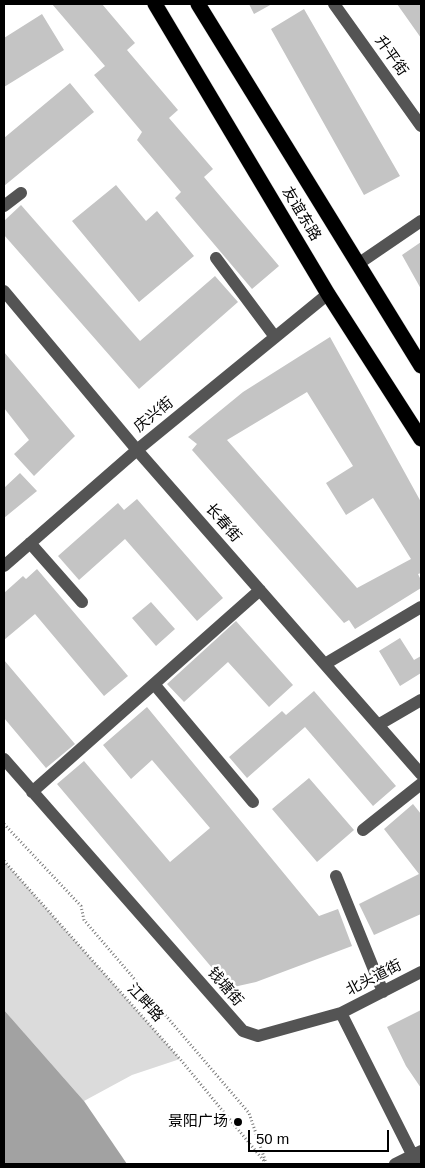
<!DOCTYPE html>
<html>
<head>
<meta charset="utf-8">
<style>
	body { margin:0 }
	#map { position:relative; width:425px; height:1168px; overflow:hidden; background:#fff; font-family:Arial,sans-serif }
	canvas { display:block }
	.frame { position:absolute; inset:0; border:5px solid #000; pointer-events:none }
	.scale { position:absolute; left:248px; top:1130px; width:141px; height:22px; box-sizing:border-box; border:2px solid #000; border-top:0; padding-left:6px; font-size:15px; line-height:18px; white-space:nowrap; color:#000; -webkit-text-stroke:4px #fff; paint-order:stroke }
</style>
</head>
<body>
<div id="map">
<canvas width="425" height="1168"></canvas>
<div class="frame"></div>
<div class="scale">50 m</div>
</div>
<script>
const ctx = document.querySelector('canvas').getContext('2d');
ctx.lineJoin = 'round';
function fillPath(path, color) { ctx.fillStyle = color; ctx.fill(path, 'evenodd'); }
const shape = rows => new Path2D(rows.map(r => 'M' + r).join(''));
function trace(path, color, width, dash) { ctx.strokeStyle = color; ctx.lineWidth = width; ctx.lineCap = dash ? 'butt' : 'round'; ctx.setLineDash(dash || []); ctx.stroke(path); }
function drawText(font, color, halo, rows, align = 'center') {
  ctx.font = font + ' Arial,"Noto Sans SC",sans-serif'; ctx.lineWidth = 5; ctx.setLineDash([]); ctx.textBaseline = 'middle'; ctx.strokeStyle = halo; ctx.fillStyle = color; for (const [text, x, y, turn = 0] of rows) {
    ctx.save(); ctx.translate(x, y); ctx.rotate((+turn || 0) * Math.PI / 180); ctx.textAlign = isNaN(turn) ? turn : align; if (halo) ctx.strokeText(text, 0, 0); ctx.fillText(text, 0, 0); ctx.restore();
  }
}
const green = shape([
	[4,861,180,1059,132,1075,84,1101,4,1010]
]);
const water = shape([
	[4,1010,84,1101,127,1164,4,1164]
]);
const building = shape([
	[52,4,102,4,135,43,127,50,178,110,169,118,213,169,204,177,279,266,252,289,175,198,181,192,137,140,142,132,94,75,105,66],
	[249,4,272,4,254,14],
	[397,4,421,4,421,38],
	[304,9,400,176,364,195,271,29],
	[42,14,64,50,4,87,4,38],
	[70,83,94,112,4,186,4,138],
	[116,185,146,221,157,211,194,256,139,302,72,221],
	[21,205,140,341,215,276,238,302,139,389,4,235,4,221],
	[421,242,421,289,402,255],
	[330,337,421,502,421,573,418,574,421,580,421,588,355,629,349,620,344,623,192,450,197,444,188,437,243,392],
	[307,392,353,466,326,483,346,515,373,498,411,559,357,588,227,440],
	[4,352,75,436,34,476,14,454,29,440,4,408],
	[20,473,37,491,4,518,4,488],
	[137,499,223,598,197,621,125,539,79,580,58,556,118,503,124,510],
	[37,569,128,676,104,696,35,614,4,640,4,593,23,576,26,579],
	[151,602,175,629,156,646,132,618],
	[236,621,293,685,269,707,228,662,184,702,167,684],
	[400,638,414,660,421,656,421,673,400,686,379,651],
	[4,660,75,744,46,768,4,718],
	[314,691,396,786,373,806,305,727,247,778,229,757,282,711,286,715],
	[147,707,319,916,338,909,352,946,256,982,229,988,57,784,84,761,170,862,210,828,152,760,131,779,103,745],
	[309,778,354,830,317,862,272,809],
	[413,804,421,814,421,914,374,935,359,904,419,874,384,829],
	[421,1010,421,1088,406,1066,387,1027]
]);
const path = shape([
	[4,824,81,906,84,920,249,1113,266,1163],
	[4,861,180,1059,264,1161]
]);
const minor = shape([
	[334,4,421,126],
	[4,206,21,193],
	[216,258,275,337],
	[358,264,421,221],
	[4,291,137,450,421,774],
	[30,543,82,602],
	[4,566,137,450,328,294],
	[325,664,421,607],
	[154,684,253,802],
	[378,725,421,700],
	[4,759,243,1031,258,1036,341,1013,417,1164],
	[32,792,260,590],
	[363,830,421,784],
	[336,876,383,992],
	[341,1013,421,972],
	[395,1164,421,1151]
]);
const highway = shape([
	[155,4,328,294,421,439],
	[198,4,421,366]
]);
const markers = [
	[238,1122,5,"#000"]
];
const streetNames = [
	["升平街",391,56,55],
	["友谊东路",301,214,59],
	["庆兴街",154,415,-39],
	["长春街",223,523,49],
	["北头道街",374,978,-27],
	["钱塘街",225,987,49],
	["江畔路",145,1003,48]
];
const poiNames = [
	["景阳广场",228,1122]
];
fillPath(green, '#dbdbdb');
fillPath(water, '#a2a2a2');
fillPath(building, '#c4c4c4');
trace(highway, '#dbdbdb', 16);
trace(path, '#767676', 3, [1, 2.5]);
trace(minor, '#545454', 12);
trace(highway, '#000', 15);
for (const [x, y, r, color] of markers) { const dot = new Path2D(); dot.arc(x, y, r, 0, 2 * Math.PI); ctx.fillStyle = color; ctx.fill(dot); trace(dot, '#fff', 2); }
drawText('15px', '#000', '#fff', streetNames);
drawText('15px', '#000', '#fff', poiNames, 'right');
</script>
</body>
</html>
